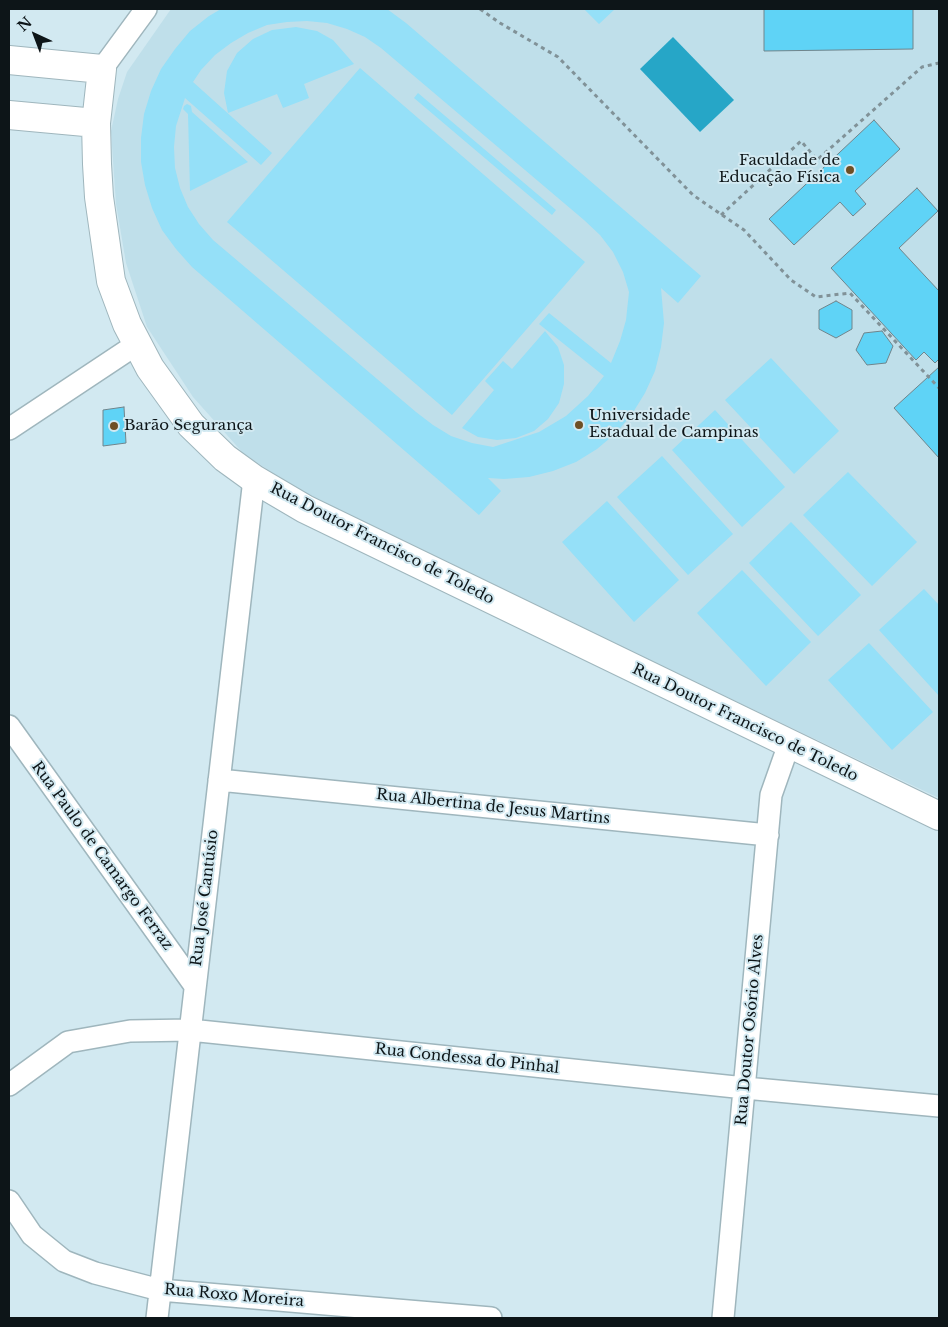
<!DOCTYPE html>
<html>
<head>
<meta charset="utf-8">
<style>
	body { margin:0 }
	#map { position:relative; width:948px; height:1327px; overflow:hidden; background:#d2e9f1; font-family:"Libre Baskerville",serif }
	canvas { display:block }
	.frame { position:absolute; inset:0; border:10px solid #0d1518; pointer-events:none }
	.north { position:absolute; left:10px; top:10px; width:50px; height:50px; -webkit-text-stroke:4px #d2e9f1; paint-order:stroke; rotate:317deg; font-size:14px; font-weight:700; line-height:20px; text-align:center; color:#0d1518 }
	.north::after { content:''; display:block; margin:auto; width:18px; height:22px; background:#0d1518; clip-path:polygon(50% 0,100% 100%,50% 72%,0 100%) }
</style>
</head>
<body>
<div id="map">
<canvas width="948" height="1327"></canvas>
<div class="frame"></div>
<div class="north">N</div>
</div>
<script>
const ctx = document.querySelector('canvas').getContext('2d');
ctx.lineJoin = 'round';
function fillPath(path, color) { ctx.fillStyle = color; ctx.fill(path, 'evenodd'); }
const shape = rows => new Path2D(rows.map(r => 'M' + r).join(''));
function trace(path, color, width, dash) { ctx.strokeStyle = color; ctx.lineWidth = width; ctx.lineCap = dash ? 'butt' : 'round'; ctx.setLineDash(dash || []); ctx.stroke(path); }
function drawText(font, color, halo, rows, align = 'center') {
  ctx.font = font + ' "Libre Baskerville",serif'; ctx.lineWidth = 4; ctx.setLineDash([]); ctx.textBaseline = 'middle'; ctx.strokeStyle = halo; ctx.fillStyle = color; for (const [text, x, y, turn = 0] of rows) {
    ctx.save(); ctx.translate(x, y); ctx.rotate((+turn || 0) * Math.PI / 180); ctx.textAlign = isNaN(turn) ? turn : align; if (halo) ctx.strokeText(text, 0, 0); ctx.fillText(text, 0, 0); ctx.restore();
  }
}
const built = shape([
	[171,9,939,9,939,798,309,498,243,453,193,397,147,327,126,263,116,204,111,131,118,99,127,72]
]);
const green = shape([
	[221,9,387,9,406,23,701,276,678,303,661,288,664,323,661,347,655,371,645,393,632,414,616,433,597,449,576,462,553,471,529,477,504,479,488,478,501,491,479,515,192,267,176,249,162,230,152,208,145,185,141,162,141,138,144,114,151,91,161,69,175,49,190,31,209,16],
	[307,21,327,23,347,29,365,37,381,48,584,220,600,235,613,252,623,272,629,292,626,320,620,341,611,363,549,313,539,324,604,376,588,396,566,416,539,432,493,447,472,443,451,436,433,425,416,412,213,240,199,224,188,207,180,188,175,168,174,147,176,126,185,98,261,165,272,153,193,82,201,70,215,55,231,43,248,33,267,25,287,22],
	[584,9,615,9,599,24],
	[296,27,317,31,333,40,354,64,304,84,309,98,283,108,277,94,228,113,224,93,227,71,237,53,253,39,272,30],
	[360,68,585,262,452,415,227,222],
	[418,93,556,210,552,215,414,98],
	[187,104,191,106,192,112,248,162,190,191,188,114,183,109,184,106],
	[545,331,558,347,564,365,564,384,559,403,548,419,534,431,516,438,497,440,478,437,462,428,494,390,485,381,503,361,512,369],
	[771,358,839,431,794,474,725,400],
	[715,410,785,487,742,527,672,450],
	[662,456,733,534,688,575,617,497],
	[848,472,917,542,872,586,803,515],
	[607,501,679,580,634,622,562,542],
	[791,522,861,595,818,636,749,563],
	[742,570,811,642,766,686,697,613],
	[924,589,939,605,939,696,879,630],
	[869,643,933,712,892,750,828,680]
]);
const water = shape([
	[673,37,734,100,700,132,640,69]
]);
const building = shape([
	[764,9,913,9,913,49,764,51,764,9],
	[874,120,900,149,855,191,866,204,853,216,840,202,794,245,769,219,874,120],
	[917,188,938,211,899,248,939,291,939,359,935,363,924,352,916,360,831,268,917,188],
	[836,301,852,310,852,329,836,338,819,329,819,310,836,301],
	[882,331,893,346,886,363,867,365,856,350,864,333,882,331],
	[939,367,939,458,894,408,939,367],
	[124,407,126,443,103,446,103,410,124,407]
]);
const path = shape([
	[480,9,500,23,558,57,693,195,744,230,791,280,816,297,850,293,939,388],
	[721,215,801,141,817,160,922,67,939,63]
]);
const street = shape([
	[102,69,146,9],
	[9,429,137,344],
	[9,726,195,986],
	[219,780,768,835],
	[9,1085,68,1042,130,1031,190,1030,745,1088,939,1106],
	[9,1201,32,1235,64,1261,95,1273,160,1290,491,1318],
	[157,1318,254,479],
	[723,1318,771,795,789,744]
]);
const secondary = shape([
	[9,60,102,69,96,123,97,164,99,197,111,281,127,324,150,368,191,425,225,458,254,479,305,509,939,816],
	[9,115,96,123]
]);
const markers = [
	[850,170,5,"#6e4f24"],
	[579,425,5,"#6e4f24"],
	[114,426,5,"#6e4f24"]
];
const poiNames = [
	["Faculdade de",840,161,"right"],
	["Educação Física",840,178,"right"],
	["Universidade",589,416],
	["Estadual de Campinas",589,433],
	["Barão Segurança",124,426]
];
const streetNames = [
	["Rua Doutor Francisco de Toledo",382,544,27],
	["Rua Doutor Francisco de Toledo",745,723,26],
	["Rua Albertina de Jesus Martins",493,807,6],
	["Rua Paulo de Camargo Ferraz",102,856,54],
	["Rua José Cantúsio",205,898,-83],
	["Rua Doutor Osório Alves",750,1030,-85],
	["Rua Condessa do Pinhal",467,1059,6],
	["Rua Roxo Moreira",234,1296,5]
];
fillPath(built, '#bfdfea');
fillPath(green, '#95e0f8');
fillPath(water, '#26a6c7');
fillPath(building, '#5fd3f6');
trace(building, '#70858c', 1);
trace(street, '#9fb6bd', 24);
trace(secondary, '#9fb6bd', 30);
trace(path, '#819298', 3, [4, 4]);
trace(street, '#fff', 21);
trace(secondary, '#fff', 28);
for (const [x, y, r, color] of markers) { const dot = new Path2D(); dot.arc(x, y, r, 0, 2 * Math.PI); ctx.fillStyle = color; ctx.fill(dot); trace(dot, '#d2e9f1', 2); }
drawText('15px', '#0d1518', '#d2e9f1', poiNames, 'left');
drawText('15px', '#0d1518', '#d2e9f1', streetNames);
</script>
</body>
</html>
